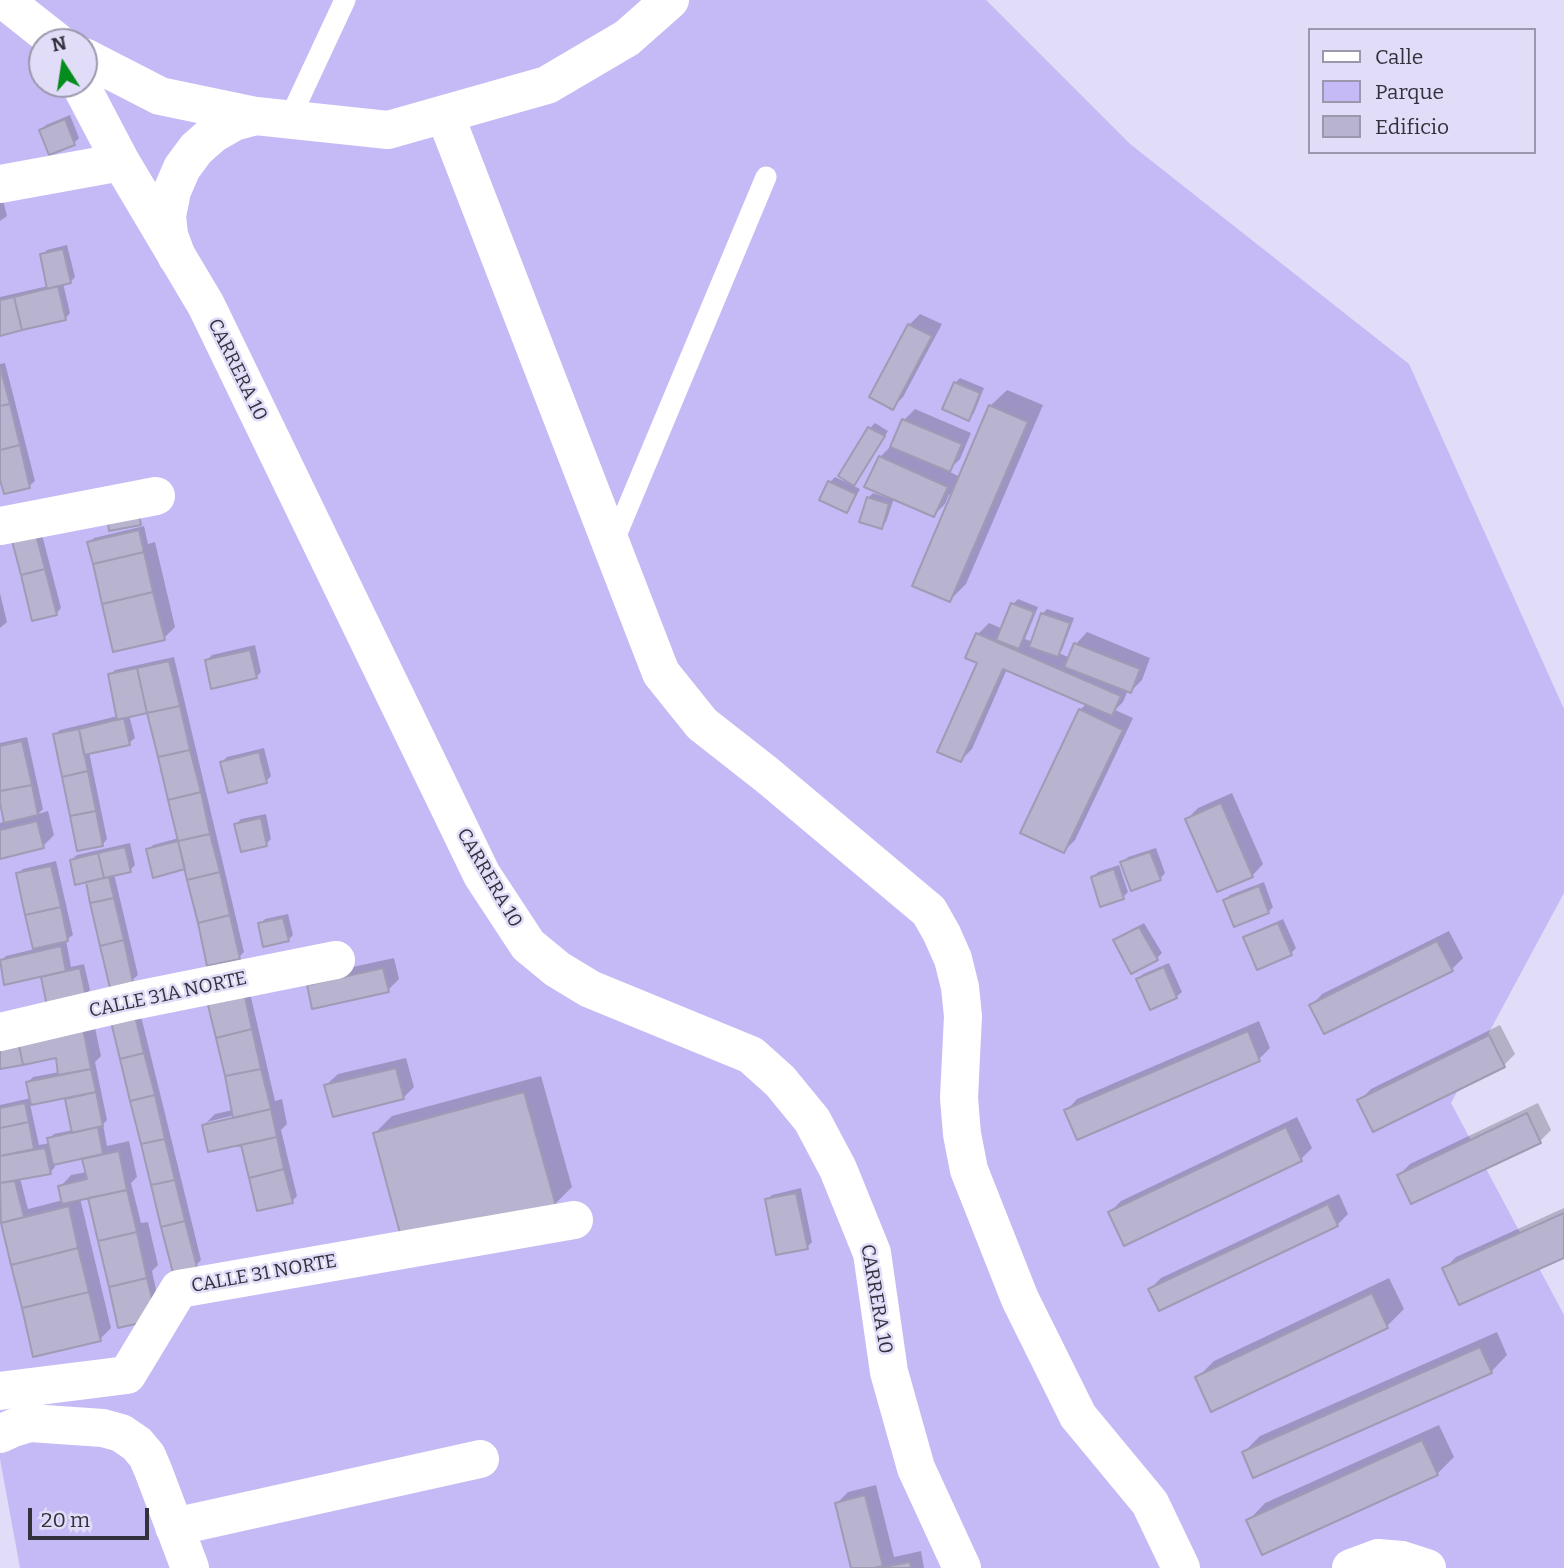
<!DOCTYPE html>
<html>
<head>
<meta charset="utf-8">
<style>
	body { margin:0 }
	#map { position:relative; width:1564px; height:1568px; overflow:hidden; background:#e1dcf8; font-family:Bitter,serif }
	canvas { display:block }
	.legend { position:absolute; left:1308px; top:28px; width:228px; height:126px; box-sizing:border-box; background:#e1dcf8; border:2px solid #9b98ad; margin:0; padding:9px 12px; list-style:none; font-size:21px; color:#33313c }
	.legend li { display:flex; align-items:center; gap:14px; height:35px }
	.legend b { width:35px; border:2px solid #9b98ad }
	.north { position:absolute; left:28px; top:28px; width:70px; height:70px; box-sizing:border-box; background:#e1dcf8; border:2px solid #9b98ad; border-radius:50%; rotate:348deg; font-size:19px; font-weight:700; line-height:28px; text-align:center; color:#33313c }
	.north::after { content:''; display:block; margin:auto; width:24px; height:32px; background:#048d1d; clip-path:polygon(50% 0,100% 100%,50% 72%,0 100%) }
	.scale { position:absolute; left:28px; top:1508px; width:121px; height:32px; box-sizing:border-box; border:4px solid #33313c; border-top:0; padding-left:9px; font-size:21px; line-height:24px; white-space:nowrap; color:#33313c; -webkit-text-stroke:5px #e1dcf8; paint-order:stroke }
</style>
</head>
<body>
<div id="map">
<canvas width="1564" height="1568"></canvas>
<ul class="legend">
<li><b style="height:9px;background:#fff"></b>Calle</li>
<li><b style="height:19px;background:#c6baf6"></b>Parque</li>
<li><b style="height:19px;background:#b8b3ce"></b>Edificio</li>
</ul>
<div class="north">N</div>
<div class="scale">20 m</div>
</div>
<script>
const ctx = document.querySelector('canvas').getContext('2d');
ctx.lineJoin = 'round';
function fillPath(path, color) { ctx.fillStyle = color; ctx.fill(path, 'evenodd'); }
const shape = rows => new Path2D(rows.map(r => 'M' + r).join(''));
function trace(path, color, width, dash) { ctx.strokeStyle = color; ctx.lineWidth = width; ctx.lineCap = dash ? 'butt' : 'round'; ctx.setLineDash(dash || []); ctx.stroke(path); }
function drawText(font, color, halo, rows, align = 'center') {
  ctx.font = font + ' Bitter,serif'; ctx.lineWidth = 5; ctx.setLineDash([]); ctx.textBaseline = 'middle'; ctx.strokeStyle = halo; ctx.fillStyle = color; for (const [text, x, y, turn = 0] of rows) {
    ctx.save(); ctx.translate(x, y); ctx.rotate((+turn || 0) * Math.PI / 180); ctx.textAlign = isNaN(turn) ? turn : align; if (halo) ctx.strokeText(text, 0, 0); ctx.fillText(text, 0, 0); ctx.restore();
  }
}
const green = shape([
	[0,0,986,0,1130,144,1409,364,1564,709,1564,893,1451,1103,1564,1315,1564,1568,20,1568,0,1459],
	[42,42,84,42,84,84,42,84]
]);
const shadow = shape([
	[70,115,79,138,74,143,41,130,46,125],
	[1,192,7,216,0,221,0,193],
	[67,245,75,277,70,282,63,283,70,313,65,319,0,334,0,297,48,286,42,255,47,250],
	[920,314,942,324,903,397,892,408,909,325],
	[5,363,35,481,29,486,0,472,0,364],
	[960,378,984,388,974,413,969,419,955,383],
	[1007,390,1043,405,966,584,950,600,952,496,949,494,945,504,934,515,894,498,886,522,881,527,868,498,873,493,885,497,880,457,891,446,904,420,915,409,971,433,960,459,948,471,960,477,990,406],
	[875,423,888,431,859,478,852,485,860,489,851,506,846,511,830,482,835,477,848,483,870,428],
	[144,526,148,544,155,542,175,627,164,638,89,543,94,538],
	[40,527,61,608,56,614,13,538],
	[0,593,7,622,0,628],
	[1018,599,1038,607,1025,639,1033,642,1042,614,1047,609,1074,618,1062,650,1059,653,1070,658,1076,644,1087,632,1150,658,1142,680,1131,691,1128,690,1123,702,1115,710,1133,718,1075,840,1064,851,1080,710,1087,703,1007,669,972,749,961,760,979,662,978,634,989,623,1003,629,1013,604],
	[255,645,261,672,256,677,207,660,212,655],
	[174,657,244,952,239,957,186,867,148,850,153,845,179,838,149,711,129,715,135,738,129,743,89,752,107,839,102,845,54,735,60,730,118,716,110,675,115,670],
	[27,737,43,809,38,814,48,811,54,835,43,846,0,857,0,823,6,821,0,795,0,743],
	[264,748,271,776,266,781,222,762,227,757],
	[1232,793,1263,864,1252,876,1187,819,1198,808],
	[266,814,271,839,266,844,236,824,241,819],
	[130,843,135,865,130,870,114,874,138,975,132,980,87,880,71,860,77,855],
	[1156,848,1165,873,1160,879,1122,863,1128,857],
	[56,861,73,935,66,940,71,967,84,964,90,990,85,995,49,1004,42,975,1,962,0,963,0,958,1,961,6,956,35,949,17,874,23,869],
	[1119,865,1128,892,1123,897,1093,877,1098,872],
	[1264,882,1273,907,1268,912,1225,900,1230,895],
	[288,914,293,935,288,940,260,924,265,919],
	[1283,919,1296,948,1291,953,1245,938,1251,933],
	[1144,923,1162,953,1157,958,1115,941,1120,936],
	[1449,931,1463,958,1452,969,1311,1006,1322,994],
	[394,958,399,979,388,990,320,974],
	[1169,963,1182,992,1176,997,1138,979,1143,974],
	[248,984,275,1101,282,1099,287,1124,281,1130,297,1196,292,1201,243,1146,247,1142,204,1125,207,1122,208,1125,235,1119,235,1115,207,1122,215,1114,233,1110,208,997],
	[139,1008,201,1260,196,1265,117,1013],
	[93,1018,101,1056,95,1062,107,1120,103,1124,107,1146,129,1141,137,1177,131,1183,141,1223,148,1222,158,1265,152,1271,161,1313,156,1318,89,1196,80,1198,111,1328,100,1339,35,1355,0,1213,0,1105,31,1098,28,1082,33,1077,60,1072,57,1056,0,1067],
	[66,1097,73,1130,54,1134,49,1139,50,1143,39,1145,30,1104],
	[84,1157,87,1172,71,1175,60,1187,63,1200,28,1209,20,1178,50,1172,55,1167,54,1163],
	[1259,1021,1270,1048,1259,1059,1066,1111,1077,1099],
	[1500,1025,1515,1054,1504,1065,1360,1100,1371,1089],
	[406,1058,414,1087,403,1098,326,1085,338,1074],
	[541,1076,572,1187,555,1204,375,1133,392,1116],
	[1538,1103,1551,1130,1540,1141,1399,1175,1410,1164],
	[1297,1117,1312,1148,1301,1159,1110,1212,1121,1201],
	[801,1188,812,1242,807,1247,767,1200,772,1195],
	[1339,1194,1348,1214,1337,1225,1150,1289,1161,1278],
	[1564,1208,1564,1256,1445,1268,1456,1257],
	[1389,1278,1404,1309,1387,1326,1197,1378,1214,1361],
	[1497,1332,1507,1355,1491,1372,1244,1452,1260,1436],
	[1439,1425,1454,1457,1437,1474,1249,1520,1265,1503],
	[876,1485,894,1557,921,1551,924,1568,881,1568,880,1565,867,1568,853,1568,837,1503,848,1492]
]);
const building = shape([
	[65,119,75,145,49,155,39,130,65,119],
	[63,249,71,283,47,289,40,254,63,249],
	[58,286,66,320,22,330,14,297,58,286],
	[14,297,22,330,0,336,0,300,14,297],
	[908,324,932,336,893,410,869,397,908,324],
	[0,367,10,404,0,406,0,367],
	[954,382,980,393,969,421,942,409,954,382],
	[10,404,20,445,0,450,0,406,10,404],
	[989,405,1028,422,950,602,912,586,989,405],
	[902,419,962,444,950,472,890,447,902,419],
	[868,427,885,436,854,486,838,476,868,427],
	[20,445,30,488,4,494,0,480,0,450,20,445],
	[879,456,948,487,934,517,864,487,879,456],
	[828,481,856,494,847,513,819,500,828,481],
	[867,497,889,504,882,529,859,522,867,497],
	[138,509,141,525,109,531,107,515,138,509],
	[139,530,144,552,93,564,87,542,139,530],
	[35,531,45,569,21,575,11,537,35,531],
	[144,552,153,592,102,604,93,564,144,552],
	[45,569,57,615,32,621,21,575,45,569],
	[153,592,165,640,113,652,102,604,153,592],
	[1011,603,1034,612,1019,649,996,640,1011,603],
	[1041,613,1070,623,1058,657,1029,647,1041,613],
	[976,633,1121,696,1112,716,1003,669,961,762,937,752,977,663,965,658,976,633],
	[1074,643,1140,669,1131,693,1064,667,1074,643],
	[250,650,257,678,211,689,205,660,250,650],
	[169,661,180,706,147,713,137,668,169,661],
	[137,668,147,713,117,720,108,674,137,668],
	[180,706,190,750,158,757,147,713,180,706],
	[1079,709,1123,730,1064,853,1020,833,1079,709],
	[124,718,130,745,84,755,79,729,124,718],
	[79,729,88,771,62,777,53,734,79,729],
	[22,741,32,785,0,791,0,746,22,741],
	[190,750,201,792,168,800,158,757,190,750],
	[259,752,267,783,228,793,220,762,259,752],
	[88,771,96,811,70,816,62,777,88,771],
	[32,785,38,815,4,823,0,803,0,791,32,785],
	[201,792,210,834,178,841,168,800,201,792],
	[1221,803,1253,877,1217,892,1185,819,1221,803],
	[96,811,103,846,77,851,70,816,96,811],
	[261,818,267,846,241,852,234,824,261,818],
	[37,821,44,848,0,859,0,830,37,821],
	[210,834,220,872,187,880,178,841,210,834],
	[178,841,185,869,153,878,146,849,178,841],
	[125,847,131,872,104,878,98,853,125,847],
	[1150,852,1161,880,1131,891,1120,862,1150,852],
	[98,853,104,878,75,885,70,860,98,853],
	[51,866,61,907,25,915,16,873,51,866],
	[1114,869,1124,899,1100,907,1091,877,1114,869],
	[220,872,230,915,198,923,187,880,220,872],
	[109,877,114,898,90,903,86,882,109,877],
	[1259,886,1269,913,1234,927,1223,900,1259,886],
	[114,898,124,940,100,946,90,903,114,898],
	[61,907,68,941,33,949,25,915,61,907],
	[230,915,240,959,207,966,198,923,230,915],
	[283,918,289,941,263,947,258,923,283,918],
	[1278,923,1292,955,1257,970,1243,937,1278,923],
	[1139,927,1158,960,1131,974,1113,940,1139,927],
	[124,940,133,982,110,988,100,946,124,940],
	[1437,941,1453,971,1324,1034,1309,1005,1437,941],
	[61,946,66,971,4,985,0,960,61,946],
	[1164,967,1177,998,1150,1010,1136,979,1164,967],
	[80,968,86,997,47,1006,41,977,80,968],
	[383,968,389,992,312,1009,307,985,383,968],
	[243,988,252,1029,216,1038,206,997,243,988],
	[134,1012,144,1053,120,1059,110,1018,134,1012],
	[83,1028,91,1069,58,1075,56,1058,23,1065,18,1041,83,1028],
	[252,1029,261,1069,225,1076,216,1038,252,1029],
	[1248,1031,1260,1061,1077,1140,1064,1110,1248,1031],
	[1489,1035,1505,1067,1373,1132,1357,1100,1489,1035],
	[18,1041,23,1065,0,1069,0,1045,18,1041],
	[144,1053,155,1095,130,1101,120,1059,144,1053],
	[396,1068,404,1099,333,1117,324,1085,396,1068],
	[91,1069,96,1092,31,1105,26,1082,91,1069],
	[261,1069,271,1109,233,1118,225,1076,261,1069],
	[96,1092,103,1126,72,1133,65,1099,96,1092],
	[524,1092,556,1206,404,1248,373,1133,524,1092],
	[155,1095,165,1139,141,1144,130,1101,155,1095],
	[25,1103,29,1122,0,1128,0,1108,25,1103],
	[271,1109,277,1137,208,1152,202,1125,271,1109],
	[1527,1113,1541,1143,1411,1204,1397,1175,1527,1113],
	[29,1122,34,1149,0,1156,0,1128,29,1122],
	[98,1127,103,1154,53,1165,47,1138,98,1127],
	[1286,1127,1302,1161,1124,1246,1108,1212,1286,1127],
	[277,1137,284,1169,249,1178,241,1145,277,1137],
	[165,1139,175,1180,151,1185,141,1144,165,1139],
	[45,1148,51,1174,0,1183,0,1156,45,1148],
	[119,1151,127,1190,62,1204,58,1186,87,1179,82,1159,119,1151],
	[284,1169,293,1203,257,1211,249,1178,284,1169],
	[175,1180,185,1221,161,1227,151,1185,175,1180],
	[15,1181,24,1217,1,1223,0,1183,15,1181],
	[127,1190,137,1232,98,1241,88,1198,127,1190],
	[796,1193,808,1249,776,1255,765,1199,796,1193],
	[1328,1204,1338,1226,1159,1311,1148,1289,1328,1204],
	[69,1206,78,1248,11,1265,1,1223,69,1206],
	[1564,1213,1564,1258,1459,1305,1442,1268,1564,1213],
	[185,1221,197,1267,173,1273,161,1227,185,1221],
	[137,1232,147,1278,109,1287,98,1241,137,1232],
	[78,1248,89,1292,22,1308,11,1265,78,1248],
	[147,1278,157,1319,118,1328,109,1287,147,1278],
	[89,1292,101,1341,33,1357,22,1308,89,1292],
	[1372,1293,1388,1328,1211,1412,1195,1377,1372,1293],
	[1480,1347,1492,1373,1253,1478,1242,1452,1480,1347],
	[1422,1440,1438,1475,1262,1555,1246,1520,1422,1440],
	[865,1495,883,1566,874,1568,851,1568,835,1503,865,1495],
	[910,1562,911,1568,880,1568,910,1562]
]);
const service = shape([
	[289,120,345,0],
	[612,545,766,177]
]);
const minor = shape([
	[80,84,121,162,206,305,482,875,528,945,557,969,590,989,751,1055,780,1081,812,1120,838,1169,872,1253,889,1372,916,1468,962,1568],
	[445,115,661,673,702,724,767,775,929,911,942,934,953,959,960,987,963,1016,959,1098,962,1134,969,1170,1020,1299,1078,1416,1150,1503,1181,1568],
	[0,184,121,162],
	[0,526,156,496],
	[0,1032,132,1001,336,960],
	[0,1391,127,1375,179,1289,574,1220],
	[0,1434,13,1428,30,1423,103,1428,121,1433,137,1444,147,1456,153,1470,190,1568],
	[174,1527,480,1459],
	[1351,1568,1378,1558,1402,1560,1427,1568]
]);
const tertiary = shape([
	[4,0,57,42],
	[84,57,160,96,256,116,388,130,547,85,627,38,670,0],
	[177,257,169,235,167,216,172,191,182,168,196,149,213,134,234,122,256,116]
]);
const streetNames = [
	["CARRERA 10",237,370,64],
	["CARRERA 10",489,878,60],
	["CALLE 31A NORTE",168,995,-12],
	["CALLE 31 NORTE",264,1274,-10],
	["CARRERA 10",876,1299,80]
];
fillPath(green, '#c6baf6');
fillPath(shadow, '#0003');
fillPath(building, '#b8b3ce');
trace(building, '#a09bb5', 2);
trace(service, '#fff', 21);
trace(minor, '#fff', 38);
trace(tertiary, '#fff', 38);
drawText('19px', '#33313c', '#e1dcf8', streetNames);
</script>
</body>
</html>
